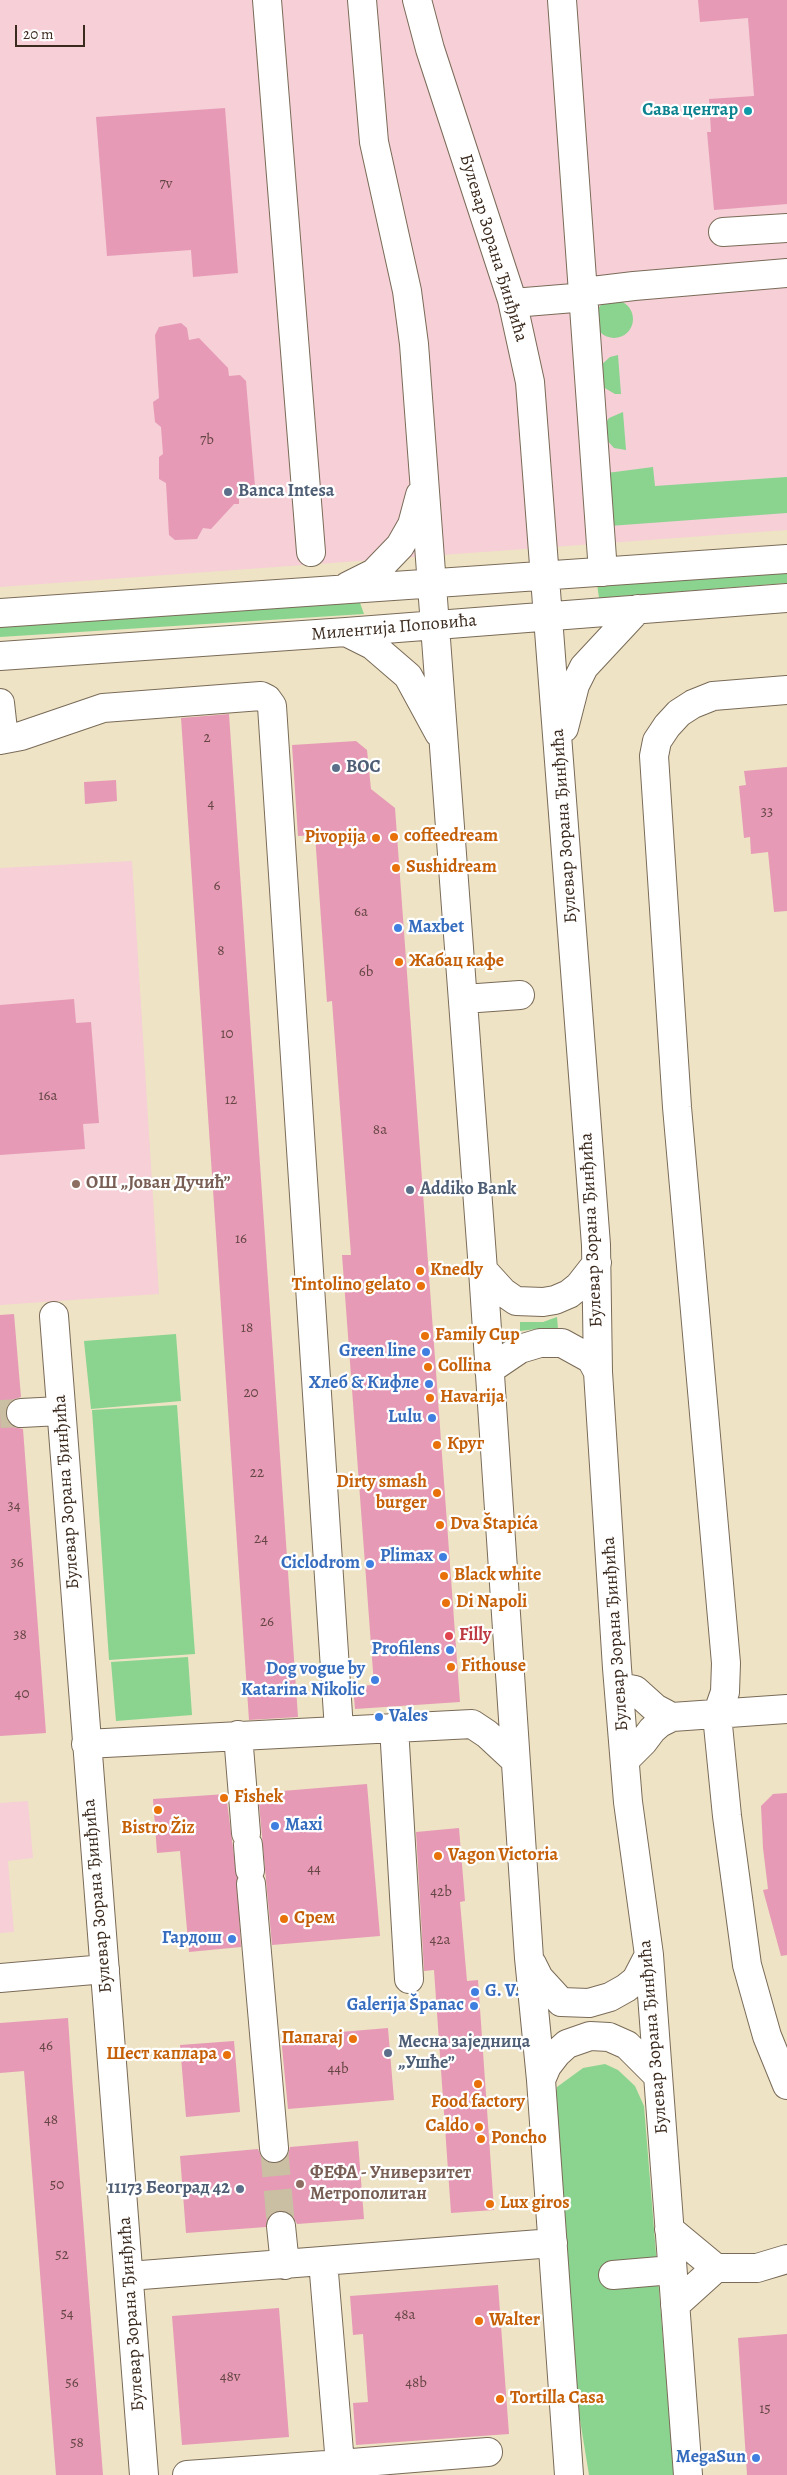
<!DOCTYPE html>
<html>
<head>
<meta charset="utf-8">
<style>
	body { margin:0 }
	#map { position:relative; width:787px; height:2475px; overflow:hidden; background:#eee3c4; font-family:Alegreya,serif }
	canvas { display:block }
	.scale { position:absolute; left:15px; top:25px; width:70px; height:22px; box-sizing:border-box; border:2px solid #3b2a1e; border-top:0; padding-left:6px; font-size:15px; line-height:18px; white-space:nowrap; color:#3b2a1e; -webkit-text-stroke:4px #fff; paint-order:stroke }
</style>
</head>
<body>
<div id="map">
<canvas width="787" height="2475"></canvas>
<div class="scale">20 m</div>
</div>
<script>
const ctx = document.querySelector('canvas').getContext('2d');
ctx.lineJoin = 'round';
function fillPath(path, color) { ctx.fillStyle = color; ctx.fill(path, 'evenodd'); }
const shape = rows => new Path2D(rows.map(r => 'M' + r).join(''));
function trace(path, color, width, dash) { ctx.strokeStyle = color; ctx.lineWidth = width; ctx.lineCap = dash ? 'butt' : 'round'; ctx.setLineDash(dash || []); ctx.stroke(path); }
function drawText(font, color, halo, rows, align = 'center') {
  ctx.font = font + ' Alegreya,serif'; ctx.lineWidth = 4.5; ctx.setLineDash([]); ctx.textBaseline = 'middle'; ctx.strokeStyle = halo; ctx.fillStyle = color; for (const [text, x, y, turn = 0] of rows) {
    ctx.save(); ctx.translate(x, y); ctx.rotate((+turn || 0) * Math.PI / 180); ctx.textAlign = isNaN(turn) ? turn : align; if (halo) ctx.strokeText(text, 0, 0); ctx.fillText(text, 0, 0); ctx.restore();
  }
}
const built = shape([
	[0,0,787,0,787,530,0,587],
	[132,861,159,1294,0,1305,0,868],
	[28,1801,33,1858,8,1861,14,1932,0,1933,0,1803]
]);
const green = shape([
	'595 319a19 19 0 1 1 38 0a19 19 0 1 1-38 0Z',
	[618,355,621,394,615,394,603,387,599,367,610,357],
	[623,412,626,450,614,448,605,438,605,424,609,418],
	[653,467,655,486,787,477,787,513,609,526,607,473],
	[787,569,787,583,599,598,597,584],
	[359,600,364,614,0,637,0,621],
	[557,1317,558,1329,544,1328,520,1331,520,1322,543,1322],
	[176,1334,181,1401,91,1409,84,1341],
	[177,1405,195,1654,109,1660,92,1410],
	[188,1657,192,1715,116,1721,111,1662],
	[605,2064,618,2070,635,2086,644,2106,674,2475,589,2475,574,2383,551,2126,557,2087,583,2068]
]);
const building = shape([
	[698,0,787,0,787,204,714,210,707,132,711,132,709,99,754,96,748,18,700,22],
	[225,108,238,273,193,277,191,250,107,256,96,117],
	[181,323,187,328,189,340,199,338,228,368,229,376,240,375,246,381,255,486,250,492,239,492,239,504,234,504,211,529,203,528,197,539,175,540,169,535,166,483,159,479,159,457,163,454,161,427,155,422,153,402,159,398,155,335,159,327],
	[229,714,298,1717,249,1720,181,718],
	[356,741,367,750,371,789,395,808,460,1702,355,1709,353,1686,374,1685,342,1255,351,1255,332,1001,327,1002,315,835,298,836,292,745],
	[787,767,787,911,774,912,768,852,751,854,750,837,744,838,739,786,746,785,744,771],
	[116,780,117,801,85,804,84,782],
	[74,999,76,1023,91,1022,99,1123,83,1124,85,1149,0,1155,0,1005],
	[14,1314,21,1397,12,1400,7,1406,5,1414,8,1422,13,1427,23,1429,46,1733,0,1736,0,1315],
	[367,1784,380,1936,272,1945,258,1793],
	[787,1793,787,1955,781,1956,763,1890,768,1889,763,1848,761,1806,773,1794],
	[226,1794,237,1878,241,1947,189,1952,180,1851,157,1853,153,1799],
	[459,1828,465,1901,460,1902,467,1981,478,1980,494,2210,451,2213,434,1970,424,1971,416,1832],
	[68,2018,73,2091,103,2475,56,2475,24,2071,0,2073,0,2023],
	[388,2028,394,2100,288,2109,281,2037],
	[234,2041,240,2112,186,2117,180,2045],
	[358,2141,364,2219,297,2224,293,2216,287,2212,280,2210,271,2214,267,2219,266,2227,186,2233,180,2156,258,2149,262,2157,267,2162,275,2164,283,2160,288,2155,290,2147],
	[498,2285,509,2434,356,2445,353,2403,368,2402,363,2334,353,2335,350,2296],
	[279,2308,289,2437,182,2445,172,2316],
	[787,2334,787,2475,747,2475,738,2338]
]);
const minorTunnel = shape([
	[0,1414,21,1413],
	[274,2148,281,2226]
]);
const minor = shape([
	[267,0,311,552],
	[362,0,374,142,407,291,414,344,483,1270,529,1958,541,2080,569,2475],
	[417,0,430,49,512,300,530,382,596,1245,598,1372,617,1668,628,1802,649,1955,688,2475],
	[562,0,603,572],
	[723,232,787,228],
	[513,303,574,298,584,292,634,286,787,273],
	[348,586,374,573,400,546,412,525,420,495],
	[0,613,787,559],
	[346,632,372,645,408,676,439,733],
	[0,656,346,632,787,598],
	[787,690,713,696,693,704,679,713,667,726,657,741,654,756,677,1107,726,1663,725,1692,717,1715,727,1816,747,1965,767,2036,787,2085],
	[0,703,4,739],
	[564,728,575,685,584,667,638,609],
	[0,740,21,736,103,708,261,696,267,699,272,706,339,1730],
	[464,999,520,995],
	[483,1270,503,1292,516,1301,543,1302,555,1300,569,1294,579,1286,597,1263],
	[54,1316,144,2475],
	[489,1370,520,1349,540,1343,562,1343,591,1359,598,1372],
	[21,1413,60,1411],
	[619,1687,635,1690,655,1708,672,1717],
	[394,1727,409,1979],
	[238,1735,246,1833],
	[86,1744,472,1724,487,1734,515,1760],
	[626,1759,643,1742,652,1730,660,1723,672,1717,787,1709],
	[248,1845,250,1870],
	[251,1884,274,2148],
	[532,1964,539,1978,561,2002,589,2003,610,1997,626,1988,636,1980,649,1955],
	[0,1978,105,1969],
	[541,2080,547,2066,557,2053,567,2044,590,2036,609,2037,627,2045,658,2076],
	[281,2226,285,2265],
	[669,2229,716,2268,757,2268,787,2259],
	[323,2261,340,2464,488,2452],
	[613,2275,672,2270],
	[129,2276,553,2243],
	[675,2305,716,2268],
	[187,2475,340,2464,341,2475]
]);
const markers = [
	[748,111,5,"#0f9aa8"],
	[228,492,5,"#5c6f8a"],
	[336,768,5,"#5c6f8a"],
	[394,837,5,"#e8710a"],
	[376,838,5,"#e8710a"],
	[396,868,5,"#e8710a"],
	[398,928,5,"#3f7fe0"],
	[399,962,5,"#e8710a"],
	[76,1184,5,"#8d6e63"],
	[410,1190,5,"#5c6f8a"],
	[420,1271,5,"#e8710a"],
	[421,1286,5,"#e8710a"],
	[425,1336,5,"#e8710a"],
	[426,1352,5,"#3f7fe0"],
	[428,1367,5,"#e8710a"],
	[429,1384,5,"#3f7fe0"],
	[430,1398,5,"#e8710a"],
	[432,1418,5,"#3f7fe0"],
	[437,1445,5,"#e8710a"],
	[437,1493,5,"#e8710a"],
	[440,1525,5,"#e8710a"],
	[443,1557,5,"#3f7fe0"],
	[370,1564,5,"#3f7fe0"],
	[444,1576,5,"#e8710a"],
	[446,1603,5,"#e8710a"],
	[449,1636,5,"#e0444e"],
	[450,1650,5,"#3f7fe0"],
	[451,1667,5,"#e8710a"],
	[375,1680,5,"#3f7fe0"],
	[379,1717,5,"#3f7fe0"],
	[224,1798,5,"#e8710a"],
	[158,1810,5,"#e8710a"],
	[275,1826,5,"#3f7fe0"],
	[438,1856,5,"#e8710a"],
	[284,1919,5,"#e8710a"],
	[232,1939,5,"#3f7fe0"],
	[475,1992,5,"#3f7fe0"],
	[474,2006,5,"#3f7fe0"],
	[353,2039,5,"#e8710a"],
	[388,2053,5,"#5c6f8a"],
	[227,2055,5,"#e8710a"],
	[478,2084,5,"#e8710a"],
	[479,2127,5,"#e8710a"],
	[481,2139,5,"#e8710a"],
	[300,2184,5,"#8d6e63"],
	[240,2189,5,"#5c6f8a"],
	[490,2204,5,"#e8710a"],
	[479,2321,5,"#e8710a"],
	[500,2399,5,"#e8710a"],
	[756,2458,5,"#3f7fe0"]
];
const numberNames = [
	["7v",166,184],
	["7b",207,440],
	["2",207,738],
	["4",211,804],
	["33",767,812],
	["6",217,886],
	["6a",361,912],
	["8",221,951],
	["6b",366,972],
	["10",227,1034],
	["16a",48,1096],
	["12",231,1100],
	["8a",380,1130],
	["16",241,1239],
	["18",247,1328],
	["20",251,1393],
	["22",257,1473],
	["34",14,1506],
	["24",261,1539],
	["36",17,1563],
	["26",267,1622],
	["38",20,1635],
	["40",22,1694],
	["44",314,1869],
	["42b",441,1892],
	["42a",440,1940],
	["46",46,2046],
	["44b",338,2069],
	["48",51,2120],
	["50",57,2185],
	["52",62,2255],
	["54",67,2314],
	["48a",405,2315],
	["48v",230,2377],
	["56",72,2383],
	["48b",416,2383],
	["15",765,2409],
	["58",77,2443]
];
const cultureNames = [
	["Сава центар",738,111]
];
const streetNames = [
	["Булевар Зорана Ђинђића",493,248,73],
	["Милентија Поповића",394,628,-5],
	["Булевар Зорана Ђинђића",565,826,-94],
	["Булевар Зорана Ђинђића",592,1230,-93],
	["Булевар Зорана Ђинђића",67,1492,-94],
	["Булевар Зорана Ђинђића",616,1634,-94],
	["Булевар Зорана Ђинђића",98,1896,-95],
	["Булевар Зорана Ђинђића",654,2037,-95],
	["Булевар Зорана Ђинђића",132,2314,-94]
];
const serviceNames = [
	["Banca Intesa",238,492],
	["BOC",346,768],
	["Addiko Bank",420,1190],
	["Месна заједница",398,2043],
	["„Ушће”",398,2064],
	["11173 Београд 42",230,2189,"right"]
];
const foodNames = [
	["coffeedream",404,837],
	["Pivopija",366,838,"right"],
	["Sushidream",406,868],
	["Жабац кафе",409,962],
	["Knedly",430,1271],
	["Tintolino gelato",411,1286,"right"],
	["Family Cup",435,1336],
	["Collina",438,1367],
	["Havarija",440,1398],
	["Круг",447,1445],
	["Dirty smash",427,1483,"right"],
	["burger",427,1504,"right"],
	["Dva Štapića",450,1525],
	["Black white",454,1576],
	["Di Napoli",456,1603],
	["Fithouse",461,1667],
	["Fishek",234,1798],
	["Bistro Žiz",158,1829,"center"],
	["Vagon Victoria",448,1856],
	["Срем",294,1919],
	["Папагај",343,2039,"right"],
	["Шест каплара",217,2055,"right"],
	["Food factory",478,2103,"center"],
	["Caldo",469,2127,"right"],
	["Poncho",491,2139],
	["Lux giros",500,2204],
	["Walter",489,2321],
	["Tortilla Casa",510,2399]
];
const shopNames = [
	["Maxbet",408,928,"left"],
	["Green line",416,1352],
	["Хлеб & Кифле",419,1384],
	["Lulu",422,1418],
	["Plimax",433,1557],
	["Ciclodrom",360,1564],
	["Profilens",440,1650],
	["Dog vogue by",365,1670],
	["Katarina Nikolic",365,1691],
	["Vales",389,1717,"left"],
	["Maxi",285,1826,"left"],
	["Гардош",222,1939],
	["G. V.",485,1992,"left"],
	["Galerija Španac",464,2006],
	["MegaSun",746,2458]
];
const educationNames = [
	["ОШ „Јован Дучић”",86,1184],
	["ФЕФА - Универзитет",310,2174],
	["Метрополитан",310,2195]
];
const healthNames = [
	["Filly",459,1636]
];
fillPath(built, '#f6cfd7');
fillPath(green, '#8ad490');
fillPath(building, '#e69ab6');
trace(minorTunnel, '#cabea3', 28, [28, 14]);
trace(minor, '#7a6b58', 30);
trace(minor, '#fff', 28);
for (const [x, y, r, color] of markers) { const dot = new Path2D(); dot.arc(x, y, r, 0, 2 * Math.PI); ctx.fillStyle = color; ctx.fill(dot); trace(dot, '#fff', 2); }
drawText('15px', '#664644', null, numberNames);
drawText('bold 18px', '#0d838f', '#fff', cultureNames, 'right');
drawText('18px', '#3b2a1e', '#fff', streetNames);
drawText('bold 18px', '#4e5e75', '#fff', serviceNames, 'left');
drawText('bold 18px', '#c56008', '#fff', foodNames, 'left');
drawText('bold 18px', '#366cbe', '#fff', shopNames, 'right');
drawText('bold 18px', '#785e54', '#fff', educationNames, 'left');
drawText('bold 18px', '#be3a42', '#fff', healthNames, 'left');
</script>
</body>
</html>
